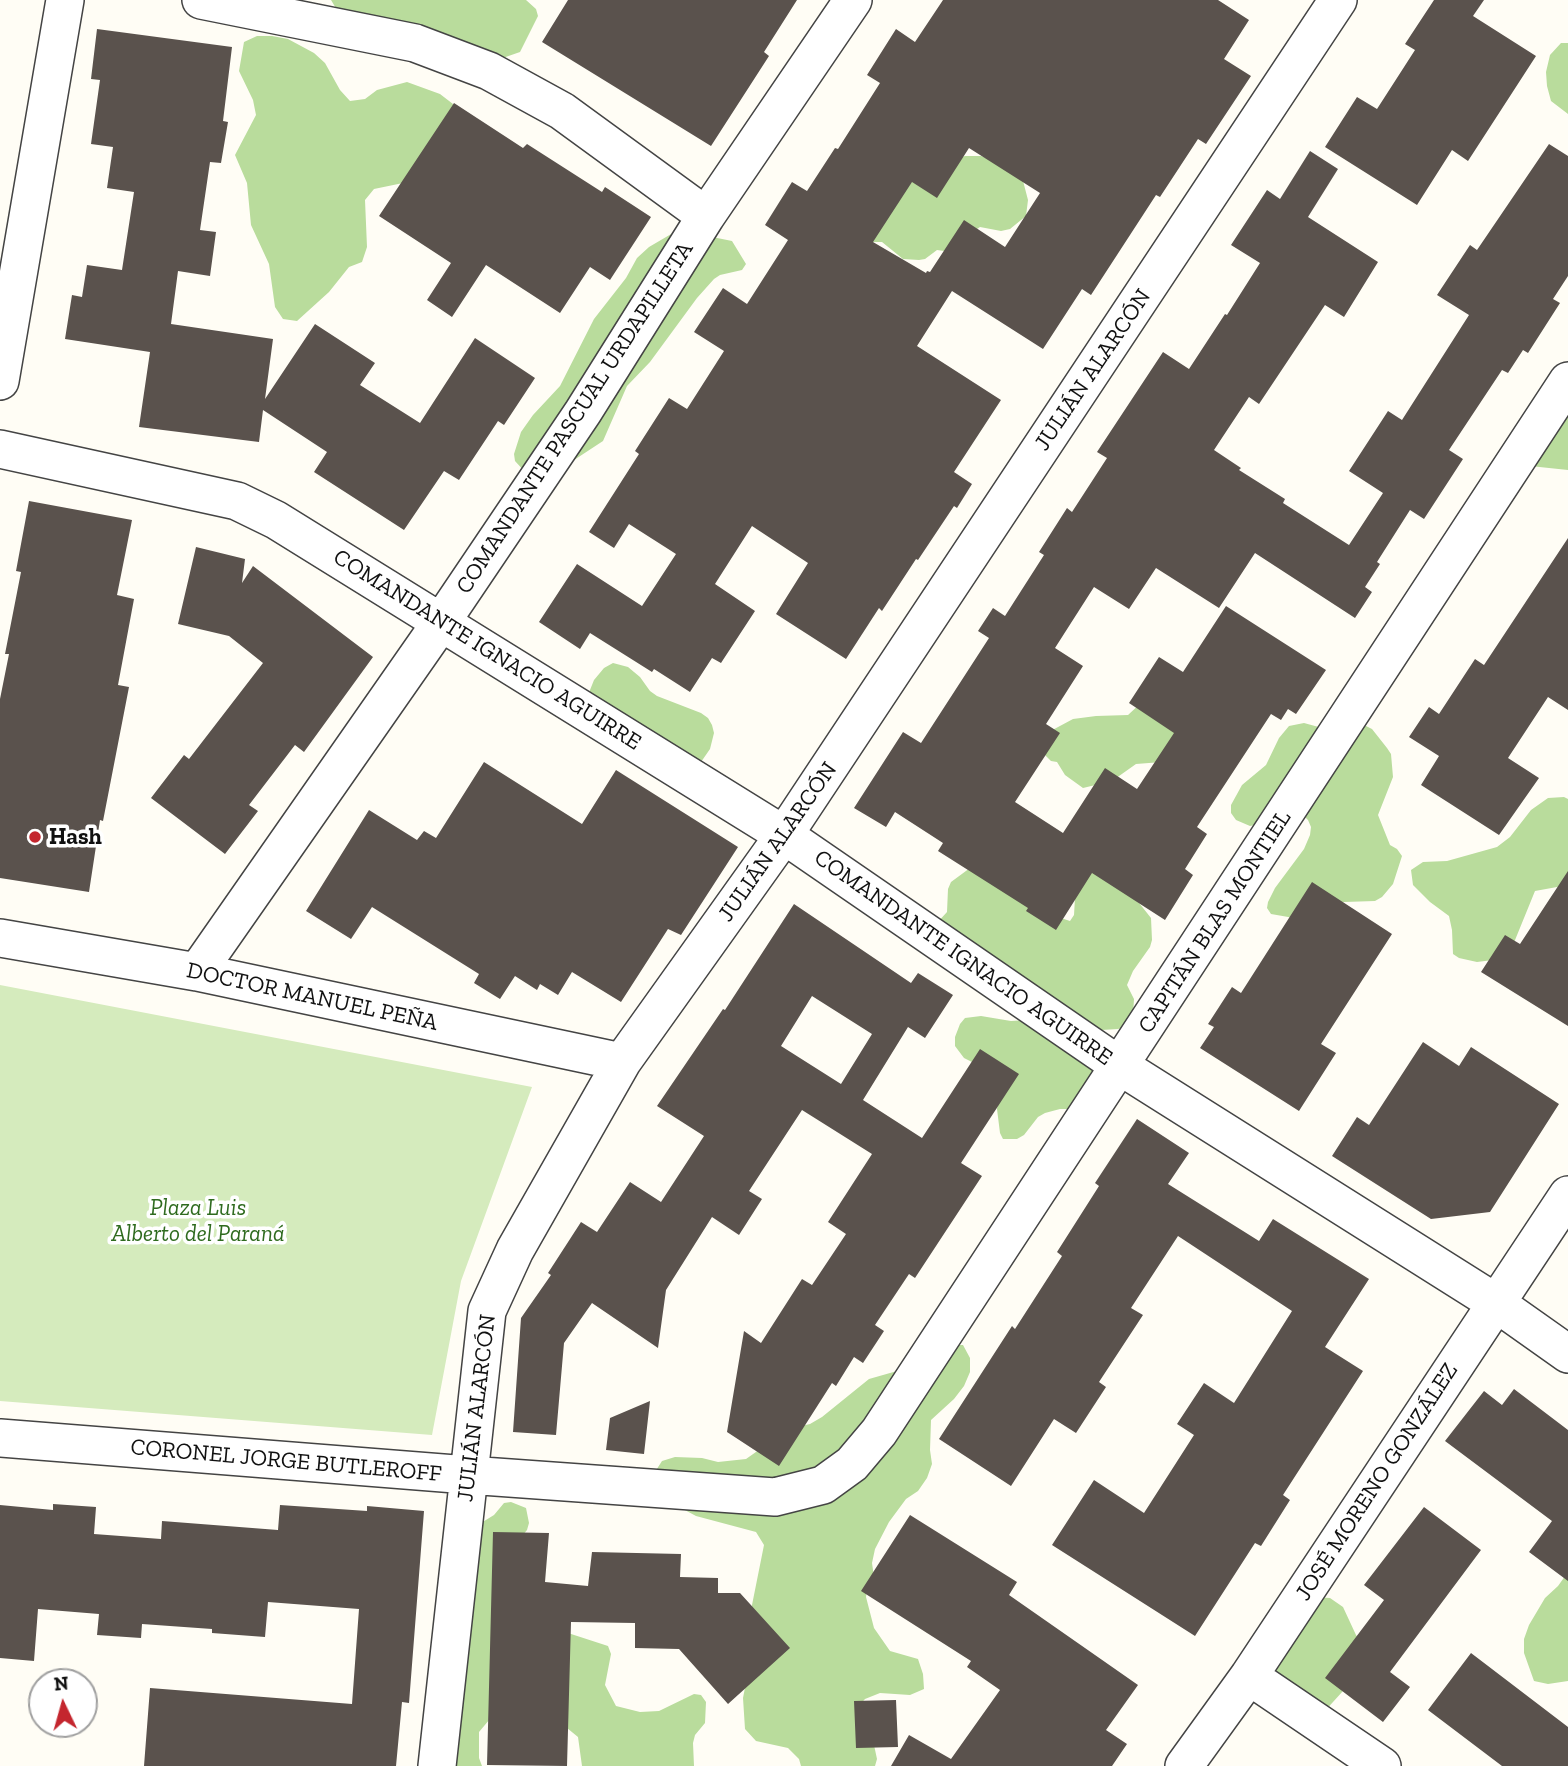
<!DOCTYPE html>
<html>
<head>
<meta charset="utf-8">
<style>
	body { margin:0 }
	#map { position:relative; width:1568px; height:1766px; overflow:hidden; background:#fffdf5; font-family:"Zilla Slab",serif }
	canvas { display:block }
	.north { position:absolute; left:28px; top:1668px; width:70px; height:70px; box-sizing:border-box; background:#fff; border:2px solid #a0a0a0; border-radius:50%; rotate:355deg; font-size:19px; font-weight:700; line-height:28px; text-align:center; color:#111 }
	.north::after { content:''; display:block; margin:auto; width:24px; height:32px; background:#c4262e; clip-path:polygon(50% 0,100% 100%,50% 72%,0 100%) }
</style>
</head>
<body>
<div id="map">
<canvas width="1568" height="1766"></canvas>
<div class="north">N</div>
</div>
<script>
const ctx = document.querySelector('canvas').getContext('2d');
ctx.lineJoin = 'round';
function fillPath(path, color) { ctx.fillStyle = color; ctx.fill(path, 'evenodd'); }
const shape = rows => new Path2D(rows.map(r => 'M' + r).join(''));
function trace(path, color, width, dash) { ctx.strokeStyle = color; ctx.lineWidth = width; ctx.lineCap = dash ? 'butt' : 'round'; ctx.setLineDash(dash || []); ctx.stroke(path); }
function drawText(font, color, halo, rows, align = 'center') {
  ctx.font = font + ' "Zilla Slab",serif'; ctx.lineWidth = 7; ctx.setLineDash([]); ctx.textBaseline = 'middle'; ctx.strokeStyle = halo; ctx.fillStyle = color; for (const [text, x, y, turn = 0] of rows) {
    ctx.save(); ctx.translate(x, y); ctx.rotate((+turn || 0) * Math.PI / 180); ctx.textAlign = isNaN(turn) ? turn : align; if (halo) ctx.strokeText(text, 0, 0); ctx.fillText(text, 0, 0); ctx.restore();
  }
}
const green = shape([
	[0,985,532,1087,461,1281,432,1435,0,1401]
]);
const forest = shape([
	[331,0,526,0,536,9,538,16,520,52,497,60,337,10],
	[257,36,272,36,288,39,314,53,325,63,340,90,350,101,365,99,377,90,407,82,440,94,453,104,458,117,403,183,374,189,365,200,367,247,362,262,349,267,329,292,297,321,283,319,275,307,269,264,251,225,247,183,235,155,256,115,253,100,239,71,244,42],
	[1561,43,1568,43,1568,114,1551,101,1547,86,1546,72,1550,55],
	[965,156,981,156,995,161,1022,177,1028,200,1026,216,1010,229,1001,231,980,227,944,251,937,250,925,259,919,260,903,259,882,242,867,242,907,184,929,168],
	[678,230,732,241,746,264,742,270,720,275,714,279,697,298,650,362,627,386,603,441,568,464,526,473,515,461,514,454,521,432,533,415,560,386,594,319,626,278,637,258,649,247],
	[1568,364,1568,470,1530,466],
	[613,663,628,667,640,677,650,691,657,696,701,713,708,718,712,725,714,733,710,749,701,762,694,765,588,695,594,680,604,668],
	[1156,689,1178,715,1175,761,1136,764,1112,781,1083,788,1065,775,1057,762,1051,761,1045,755,1045,734,1073,719,1096,716,1128,715],
	[1304,723,1326,729,1366,726,1372,729,1387,748,1391,754,1393,777,1378,815,1390,845,1397,849,1402,856,1393,884,1382,897,1375,901,1344,902,1294,918,1271,914,1267,908,1268,902,1275,888,1304,849,1310,835,1311,827,1308,820,1303,815,1250,826,1236,820,1231,813,1231,805,1242,785,1266,765,1279,738,1289,726],
	[1564,797,1568,799,1568,885,1535,891,1513,945,1493,960,1477,962,1459,958,1453,954,1452,930,1449,916,1430,902,1413,885,1411,870,1423,862,1447,861,1497,847,1510,837,1531,810,1548,798],
	[1077,863,1128,889,1151,918,1152,940,1150,947,1133,971,1127,985,1134,999,1133,1015,1124,1027,1118,1029,1085,1031,936,924,947,912,948,889,951,882,970,868,1055,916,1070,921,1074,915],
	[981,1016,1011,1021,1027,1020,1095,1069,1082,1109,1060,1109,1045,1113,1038,1117,1024,1135,1017,1139,1003,1139,1000,1133,997,1109,999,1093,984,1068,964,1058,955,1046,955,1037,960,1024,965,1018],
	[949,1345,963,1345,970,1358,970,1372,964,1386,954,1399,931,1420,930,1450,932,1464,927,1478,918,1491,906,1499,889,1522,875,1549,872,1563,874,1577,868,1582,866,1597,874,1628,890,1651,918,1659,923,1674,924,1689,910,1695,880,1693,865,1699,855,1710,874,1745,877,1759,875,1766,801,1766,799,1759,788,1748,756,1741,745,1729,743,1698,749,1667,752,1605,764,1545,756,1532,696,1516,668,1501,653,1475,662,1461,675,1457,702,1458,718,1462,746,1459,783,1433,797,1427,810,1424,822,1417,869,1379,911,1367],
	[511,1502,526,1508,529,1523,527,1530,507,1554,568,1633,608,1646,611,1654,605,1685,616,1706,640,1712,659,1711,694,1694,701,1695,706,1702,705,1723,695,1735,693,1743,694,1766,582,1766,578,1737,567,1728,500,1707,479,1732,479,1758,482,1766,447,1766,481,1523,494,1515,504,1503],
	[1568,1572,1568,1681,1548,1684,1534,1681,1524,1653,1524,1639,1529,1625,1545,1598,1558,1586],
	[1314,1597,1330,1598,1343,1607,1356,1635,1364,1647,1343,1691,1323,1713,1309,1716,1269,1666]
]);
const building = shape([
	[568,0,797,0,764,52,769,56,711,146,542,42],
	[943,0,1218,0,1249,20,1224,59,1251,76,1206,144,1198,139,1160,197,1156,195,1091,295,1082,289,1043,349,952,291,917,346,1001,400,954,472,972,484,957,508,954,506,918,560,916,559,882,611,879,608,846,659,776,614,808,563,752,526,715,584,755,611,721,663,712,658,690,692,654,669,652,672,590,633,580,649,539,622,577,564,642,606,676,554,629,524,614,548,589,532,639,454,635,451,669,398,687,409,724,351,694,332,723,288,747,304,788,240,765,225,780,201,792,182,807,191,835,148,838,149,880,83,867,75,896,29,915,42],
	[969,148,1040,193,1005,247,964,220,930,272,927,271,926,273,873,242,912,182,937,198],
	[1434,0,1484,0,1473,16,1536,56,1468,161,1452,150,1417,205,1325,147,1357,97,1377,109,1415,50,1405,44],
	[97,29,232,47,223,121,228,122,221,163,210,162,200,230,216,232,210,276,178,271,171,324,273,339,265,399,315,324,375,363,360,385,420,423,475,338,535,378,504,425,498,421,459,480,444,471,404,530,314,472,327,452,263,410,259,442,139,427,150,352,65,339,72,295,82,297,87,265,122,270,134,192,107,188,113,147,91,144,100,80,91,79],
	[454,103,523,148,527,144,602,192,605,187,651,217,610,280,590,267,560,313,486,265,452,317,427,300,451,263,379,216],
	[1549,144,1568,156,1568,276,1553,299,1560,303,1528,353,1523,350,1508,373,1502,370,1449,450,1463,459,1424,519,1410,510,1377,562,1380,564,1365,587,1372,592,1355,618,1255,553,1219,608,1156,568,1129,609,1094,587,1055,648,1083,666,1046,724,1060,733,1015,802,1063,833,1105,768,1137,789,1174,733,1129,703,1159,657,1183,672,1226,606,1326,670,1296,714,1288,709,1281,720,1271,714,1197,827,1207,834,1185,869,1193,875,1165,920,1092,873,1056,930,1026,911,1028,908,938,851,943,843,895,812,886,827,854,808,903,732,921,743,989,638,978,631,993,608,1005,616,1044,555,1039,552,1067,508,1072,512,1107,458,1097,452,1163,352,1189,369,1225,314,1227,315,1260,263,1231,245,1267,190,1280,199,1310,151,1338,169,1308,217,1378,262,1344,317,1325,305,1259,404,1249,397,1214,450,1241,468,1239,470,1285,499,1283,503,1349,545,1383,493,1349,471,1388,411,1402,420,1469,315,1437,295,1470,245,1477,250],
	[29,501,132,520,117,595,134,599,118,685,129,687,103,821,100,820,89,892,0,878,0,699,9,654,5,654,21,572,16,571],
	[1568,538,1568,710,1548,697,1508,758,1539,778,1499,835,1421,785,1439,756,1409,737,1429,707,1439,714,1475,659,1484,665],
	[196,547,245,559,242,583,253,566,373,657,304,752,295,745,249,805,258,811,225,854,151,798,184,755,189,759,263,663,229,636,178,624],
	[484,762,582,824,616,770,738,847,681,935,668,929,621,1002,572,972,558,995,540,984,537,990,515,976,500,999,474,983,479,974,372,907,351,939,306,911,369,810,417,840,424,831,436,838],
	[1568,871,1568,1026,1481,972,1505,935,1520,944],
	[1312,882,1392,934,1321,1044,1336,1053,1299,1111,1200,1048,1214,1027,1208,1024,1232,987,1241,993],
	[794,904,911,983,918,973,953,995,925,1038,908,1027,863,1100,922,1138,980,1049,1019,1074,961,1163,982,1176,915,1278,909,1274,875,1325,884,1331,863,1363,854,1357,836,1386,832,1383,779,1466,727,1432,744,1331,761,1343,802,1279,812,1285,846,1234,828,1222,872,1154,802,1110,749,1191,762,1199,739,1235,712,1217,666,1290,658,1348,592,1303,564,1343,556,1435,513,1432,521,1318,551,1275,548,1273,581,1222,597,1232,630,1182,661,1202,704,1136,657,1106,723,1009,725,1010],
	[812,996,872,1034,841,1084,781,1046],
	[1423,1042,1459,1066,1471,1047,1559,1104,1490,1212,1431,1219,1332,1156,1357,1117,1369,1125],
	[1137,1119,1189,1153,1168,1184,1259,1241,1273,1219,1369,1279,1325,1347,1363,1371,1283,1495,1290,1500,1261,1546,1255,1543,1195,1636,1052,1545,1094,1480,1144,1513,1194,1435,1177,1424,1204,1383,1234,1403,1292,1311,1178,1236,1131,1308,1143,1315,1099,1382,1106,1387,1076,1433,1054,1419,1011,1486,939,1439,1012,1326,1015,1329,1062,1256,1057,1252,1099,1186,1095,1183],
	[1514,1389,1568,1430,1568,1581,1529,1552,1552,1521,1445,1441,1484,1391,1502,1405],
	[650,1401,644,1454,606,1450,610,1418],
	[53,1504,96,1507,94,1534,161,1539,162,1521,278,1530,280,1505,367,1511,367,1506,424,1511,409,1703,402,1702,396,1766,144,1766,150,1688,352,1704,359,1609,268,1602,265,1637,212,1633,212,1629,142,1624,141,1638,97,1635,99,1614,38,1609,34,1661,0,1658,0,1505,53,1510],
	[1424,1507,1481,1550,1390,1672,1410,1687,1383,1722,1325,1678,1384,1600,1364,1585],
	[910,1515,1017,1582,1009,1595,1138,1685,1106,1730,1127,1744,1112,1766,891,1766,909,1735,951,1759,1000,1690,967,1667,971,1661,861,1591],
	[493,1532,549,1533,545,1582,588,1586,592,1552,681,1554,680,1577,718,1578,718,1593,740,1593,790,1648,728,1704,679,1649,635,1648,635,1623,571,1622,567,1766,487,1765],
	[1471,1653,1568,1727,1568,1766,1502,1766,1428,1710],
	[896,1700,898,1747,856,1748,854,1701]
]);
const street = shape([
	[201,0,415,43,489,71,562,111,706,216],
	[0,381,65,0],
	[0,449,237,501,276,520,784,835,1120,1066,1496,1303,1568,1354],
	[0,938,197,972,622,1062],
	[197,972,442,621,583,412,706,216,853,0],
	[0,1438,468,1475,775,1497,823,1485,852,1464,879,1432,1568,381],
	[1249,1676,1382,1766],
	[437,1766,487,1311,515,1250,622,1062,784,835,1338,0],
	[1184,1766,1249,1676,1568,1195]
]);
const markers = [
	[35,837,7,"#c4262e"]
];
const streetNames = [
	["JULIÁN ALARCÓN",1093,370,-56],
	["COMANDANTE PASCUAL URDAPILLETA",575,418,-57],
	["COMANDANTE IGNACIO AGUIRRE",487,650,32],
	["JULIÁN ALARCÓN",778,842,-55],
	["CAPITÁN BLAS MONTIEL",1215,922,-57],
	["COMANDANTE IGNACIO AGUIRRE",963,958,35],
	["DOCTOR MANUEL PEÑA",312,997,12],
	["JULIÁN ALARCÓN",477,1408,-83],
	["CORONEL JORGE BUTLEROFF",286,1461,5],
	["JOSÉ MORENO GONZÁLEZ",1377,1482,-57]
];
const poiNames = [
	["Hash",49,837]
];
const parkNames = [
	["Plaza Luis",198,1208],
	["Alberto del Paraná",198,1234]
];
fillPath(green, '#d5ebbd');
fillPath(forest, '#b9dc9c');
fillPath(building, '#5a524d');
trace(street, '#444', 40);
trace(street, '#fff', 37);
for (const [x, y, r, color] of markers) { const dot = new Path2D(); dot.arc(x, y, r, 0, 2 * Math.PI); ctx.fillStyle = color; ctx.fill(dot); trace(dot, '#fff', 2.5); }
drawText('23px', '#111', '#fff', streetNames);
drawText('bold 23px', '#111', '#fff', poiNames, 'left');
drawText('italic 23px', '#2f6b1f', '#fff', parkNames);
</script>
</body>
</html>
